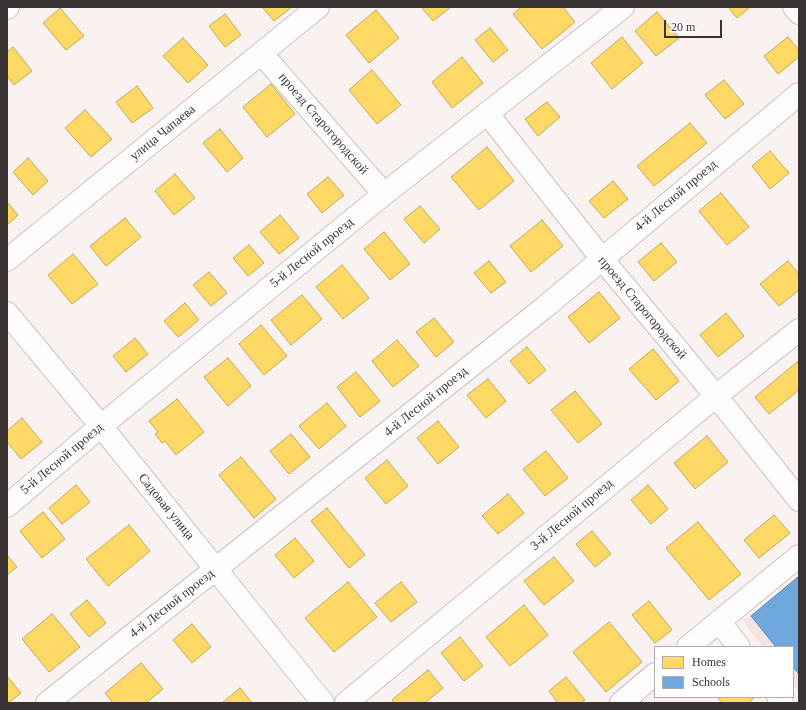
<!DOCTYPE html>
<html>
<head>
<meta charset="utf-8">
<style>
	body { margin:0 }
	#map { position:relative; width:806px; height:710px; overflow:hidden; background:#faf2f1; font-family:"Times New Roman",serif }
	canvas { display:block }
	.frame { position:absolute; inset:0; border:8px solid #393333; pointer-events:none }
	.legend { position:absolute; left:654px; top:646px; width:140px; height:52px; box-sizing:border-box; background:#fff; border:1px solid #b0adad; margin:0; padding:5px 7px; list-style:none; font-size:12px; color:#393333 }
	.legend li { display:flex; align-items:center; gap:8px; height:20px }
	.legend b { width:20px; border:1px solid #b0adad }
	.scale { position:absolute; left:664px; top:20px; width:58px; height:18px; box-sizing:border-box; border:2px solid #393333; border-top:0; padding-left:5px; font-size:12px; line-height:14px; white-space:nowrap; color:#393333; -webkit-text-stroke:3px #fff; paint-order:stroke }
</style>
</head>
<body>
<div id="map">
<canvas width="806" height="710"></canvas>
<div class="frame"></div>
<ul class="legend">
<li><b style="height:11px;background:#ffd966"></b>Homes</li>
<li><b style="height:11px;background:#6fa8dc"></b>Schools</li>
</ul>
<div class="scale">20 m</div>
</div>
<script>
const ctx = document.querySelector('canvas').getContext('2d');
ctx.lineJoin = 'round';
function fillPath(path, color) { ctx.fillStyle = color; ctx.fill(path, 'evenodd'); }
const shape = rows => new Path2D(rows.map(r => 'M' + r).join(''));
function trace(path, color, width, dash) { ctx.strokeStyle = color; ctx.lineWidth = width; ctx.lineCap = dash ? 'butt' : 'round'; ctx.setLineDash(dash || []); ctx.stroke(path); }
function drawText(font, color, halo, rows, align = 'center') {
  ctx.font = font + ' "Times New Roman",serif'; ctx.lineWidth = 4; ctx.setLineDash([]); ctx.textBaseline = 'middle'; ctx.strokeStyle = halo; ctx.fillStyle = color; for (const [text, x, y, turn = 0] of rows) {
    ctx.save(); ctx.translate(x, y); ctx.rotate((+turn || 0) * Math.PI / 180); ctx.textAlign = isNaN(turn) ? turn : align; if (halo) ctx.strokeText(text, 0, 0); ctx.fillText(text, 0, 0); ctx.restore();
  }
}
const built = shape([
	[799,576,799,692,793,685,793,647,763,647,742,620,751,616]
]);
const homes = shape([
	[262,7,292,7,274,21,262,7],
	[421,7,451,7,433,21,421,7],
	[521,7,563,7,575,22,542,49,513,14,521,7],
	[728,7,750,7,737,18,728,7],
	[60,8,84,36,66,50,43,23,60,8],
	[376,10,399,38,369,63,346,35,376,10],
	[657,12,679,38,656,56,635,31,657,12],
	[225,14,241,35,225,47,209,26,225,14],
	[490,28,508,50,493,62,475,40,490,28],
	[622,37,643,63,612,89,591,63,622,37],
	[788,37,799,50,799,57,778,74,764,56,788,37],
	[183,38,208,65,188,83,163,56,183,38],
	[13,47,32,71,14,85,7,76,7,52,13,47],
	[462,57,483,83,452,108,432,82,462,57],
	[372,70,401,105,377,124,349,90,372,70],
	[724,80,744,104,725,119,705,95,724,80],
	[271,84,295,114,267,137,243,107,271,84],
	[137,86,153,108,132,123,116,102,137,86],
	[547,102,560,117,538,136,525,119,547,102],
	[85,110,112,139,91,157,65,128,85,110],
	[690,123,707,143,654,186,637,166,690,123],
	[220,129,243,158,227,172,203,143,220,129],
	[487,147,514,181,479,210,451,177,487,147],
	[770,151,789,173,770,189,752,166,770,151],
	[28,158,48,181,33,195,13,172,28,158],
	[175,174,195,198,174,215,155,191,175,174],
	[328,177,344,195,322,213,307,194,328,177],
	[613,181,628,199,604,218,589,201,613,181],
	[721,193,749,227,727,245,699,211,721,193],
	[7,202,18,215,7,225,7,202],
	[420,206,440,229,424,243,404,219,420,206],
	[280,215,299,238,279,254,260,232,280,215],
	[125,218,141,237,106,266,90,246,125,218],
	[542,220,563,246,531,272,510,246,542,220],
	[384,232,410,264,390,280,364,249,384,232],
	[661,243,677,262,654,281,638,262,661,243],
	[249,245,264,263,248,276,233,258,249,245],
	[73,254,98,284,72,304,48,275,73,254],
	[489,261,506,282,491,293,474,273,489,261],
	[788,261,799,274,799,290,779,306,760,284,788,261],
	[342,265,369,298,343,319,316,287,342,265],
	[209,272,227,293,211,306,193,285,209,272],
	[599,292,620,318,589,343,568,317,599,292],
	[302,295,322,319,291,345,271,320,302,295],
	[185,303,199,320,178,337,164,321,185,303],
	[726,313,744,336,718,357,700,335,726,313],
	[434,318,454,342,436,357,416,332,434,318],
	[261,325,287,356,264,375,239,344,261,325],
	[135,338,148,354,126,372,113,356,135,338],
	[397,340,419,366,393,387,372,361,397,340],
	[527,347,546,370,529,384,510,361,527,347],
	[653,349,679,381,656,400,629,369,653,349],
	[228,358,251,386,228,406,204,377,228,358],
	[797,362,799,365,799,390,769,414,755,397,797,362],
	[356,372,380,401,360,417,337,387,356,372],
	[488,379,506,401,486,418,467,395,488,379],
	[575,391,602,424,578,443,551,410,575,391],
	[177,399,204,432,176,455,165,441,162,443,155,434,158,432,149,421,177,399],
	[327,403,346,426,319,449,299,426,327,403],
	[22,418,42,442,21,459,7,442,7,431,22,418],
	[438,421,459,447,438,464,417,438,438,421],
	[291,434,310,457,289,474,270,451,291,434],
	[707,436,728,462,695,489,674,463,707,436],
	[546,451,568,478,545,496,523,469,546,451],
	[241,457,276,499,254,518,219,475,241,457],
	[387,460,408,486,386,504,365,478,387,460],
	[76,485,90,502,62,524,49,508,76,485],
	[648,485,668,509,651,524,631,500,648,485],
	[508,494,524,513,498,534,482,516,508,494],
	[327,508,365,555,349,568,311,521,327,508],
	[43,512,65,539,42,558,20,531,43,512],
	[774,515,790,533,759,558,744,540,774,515],
	[698,522,741,574,709,600,666,548,698,522],
	[129,525,150,551,108,586,86,559,129,525],
	[592,531,611,554,595,567,576,544,592,531],
	[295,538,314,561,294,578,275,555,295,538],
	[7,555,17,567,7,575,7,555],
	[554,557,574,581,544,605,524,581,554,557],
	[348,582,377,617,334,652,305,618,348,582],
	[401,582,417,602,391,622,375,603,401,582],
	[87,600,106,623,89,637,70,614,87,600],
	[649,601,672,630,655,643,632,615,649,601],
	[524,605,548,635,510,666,486,637,524,605],
	[52,614,80,647,49,672,22,639,52,614],
	[609,622,642,662,606,692,573,652,609,622],
	[192,624,211,647,192,663,173,640,192,624],
	[460,637,483,666,464,681,441,653,460,637],
	[141,663,163,689,146,703,113,703,105,693,141,663],
	[428,670,443,688,425,703,394,703,392,700,428,670],
	[7,676,21,693,8,703,7,703,7,676],
	[566,677,585,700,581,703,558,703,549,691,566,677],
	[240,688,252,703,222,703,240,688],
	[717,697,755,697,748,703,722,703,717,697]
]);
const schools = shape([
	[799,576,799,674,793,667,793,647,776,647,751,616,799,576]
]);
const minor = shape([
	[794,7,799,13],
	[7,8,8,7],
	[261,53,384,194],
	[487,113,602,259,716,396,799,500],
	[7,260,318,7],
	[7,313,101,426,323,703],
	[7,506,101,426,384,194,623,7],
	[719,621,739,647],
	[688,647,799,556],
	[778,697,782,703],
	[47,703,545,307,799,94],
	[346,703,716,396,799,330],
	[621,703,655,674]
]);
const streetNames = [
	["проезд Старогородской",323,124,49],
	["улица Чапаева",163,133,-39],
	["4-й Лесной проезд",676,196,-40],
	["5-й Лесной проезд",312,253,-39],
	["проезд Старогородской",642,308,50],
	["4-й Лесной проезд",426,402,-39],
	["5-й Лесной проезд",62,459,-40],
	["Садовая улица",166,507,51],
	["3-й Лесной проезд",572,515,-40],
	["4-й Лесной проезд",172,604,-38]
];
fillPath(built, '#f4e4e1');
fillPath(homes, '#ffd966');
trace(homes, '#c4a757', 1);
fillPath(schools, '#6fa8dc');
trace(schools, '#5f85a9', 1);
trace(minor, '#cac3c2', 24);
trace(minor, '#fefdfd', 22);
drawText('13px', '#393333', '#fff', streetNames);
</script>
</body>
</html>
